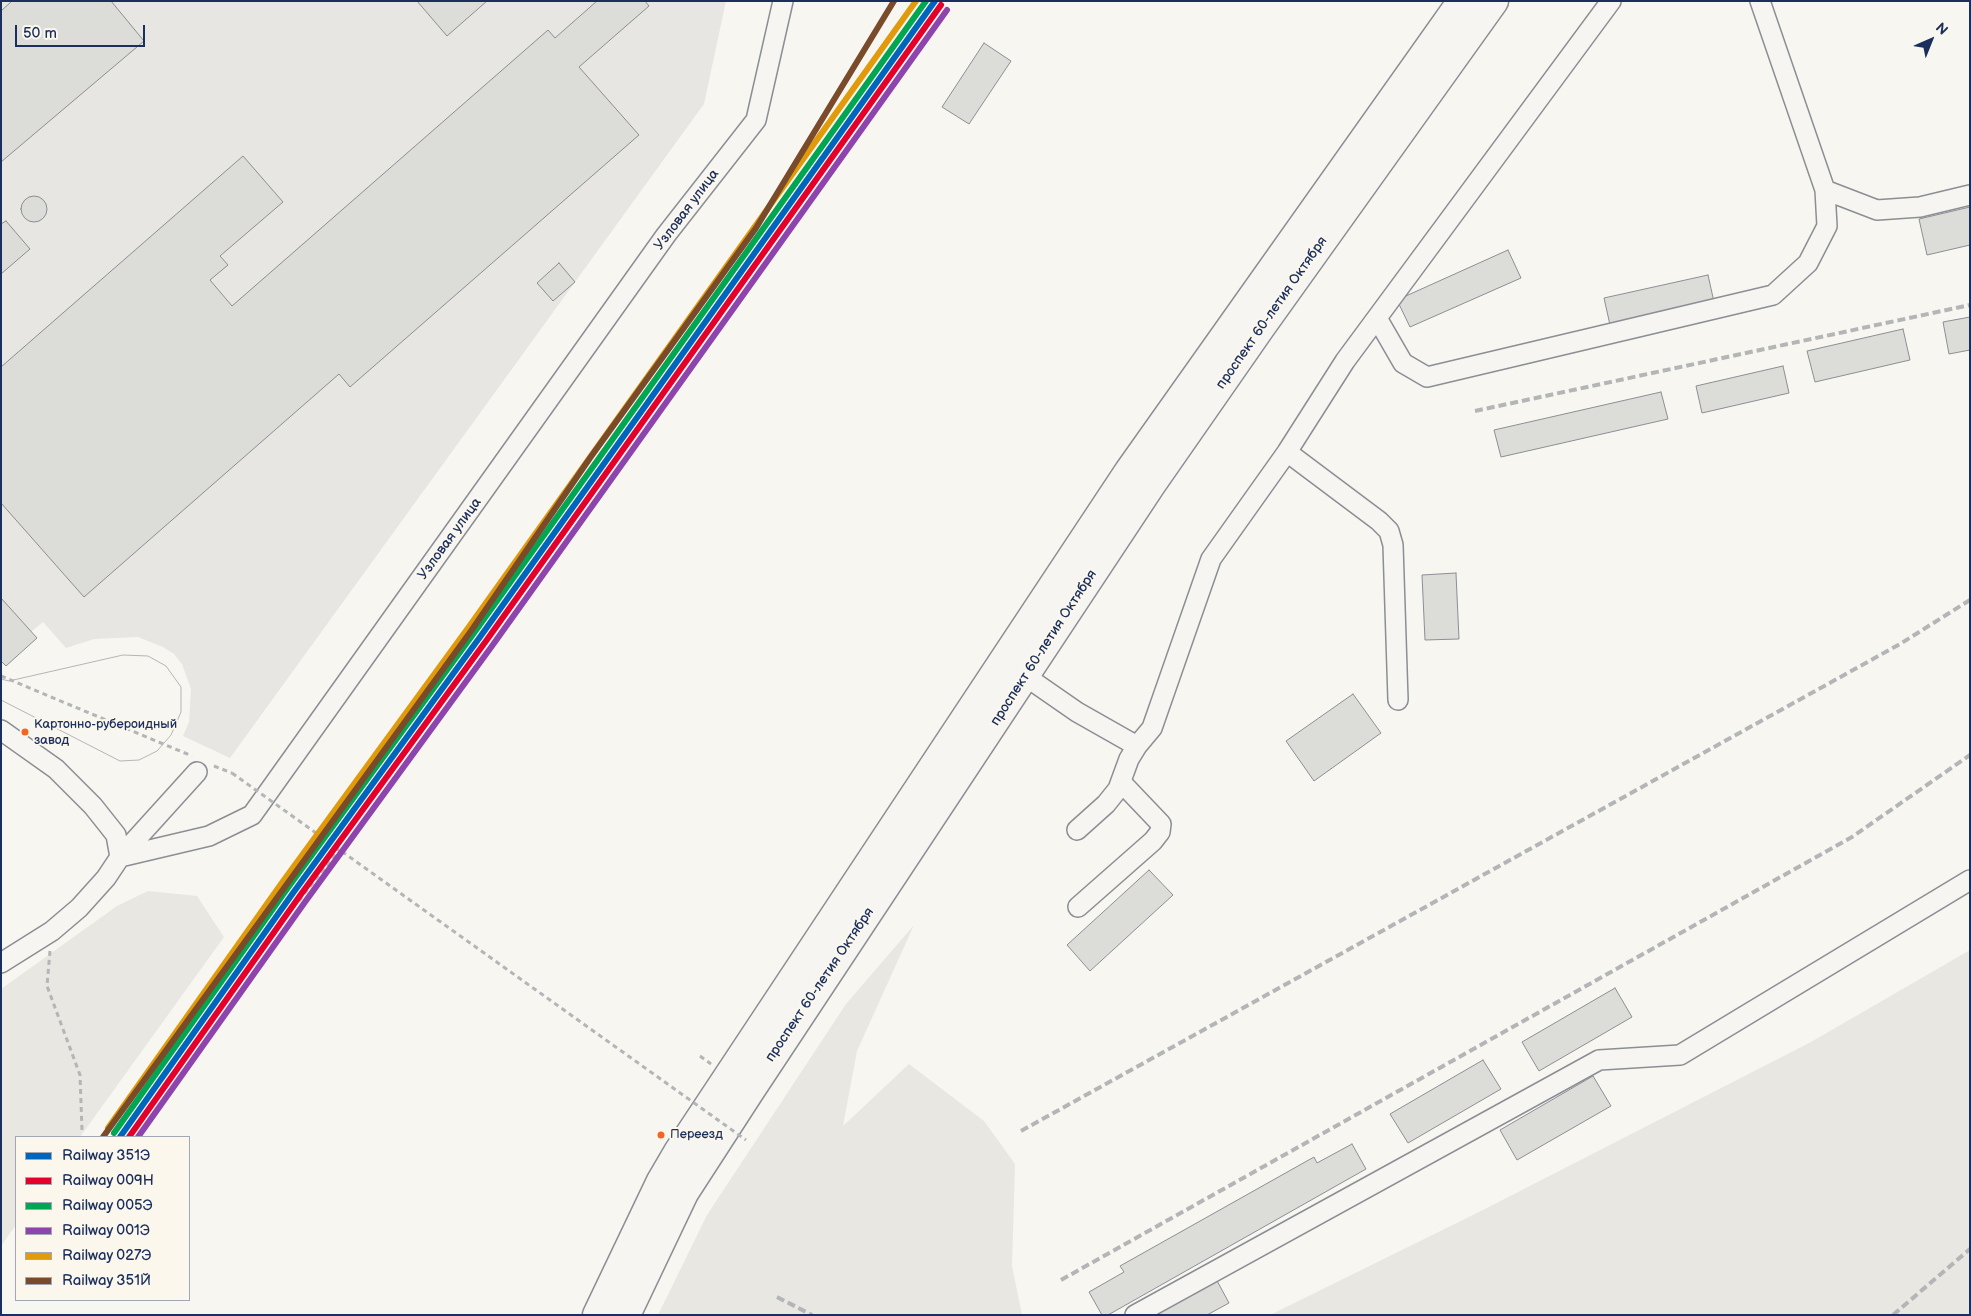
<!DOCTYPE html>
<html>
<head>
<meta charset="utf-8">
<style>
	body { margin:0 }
	#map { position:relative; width:1971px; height:1316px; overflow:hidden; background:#f8f6f0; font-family:"Balsamiq Sans",sans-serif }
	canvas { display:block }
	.frame { position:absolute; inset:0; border:2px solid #1b2f5e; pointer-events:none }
	.legend { position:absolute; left:15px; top:1136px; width:175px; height:165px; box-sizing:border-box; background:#fbf7ec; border:1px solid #a1a7b3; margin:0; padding:6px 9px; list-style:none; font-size:15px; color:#1b2f5e }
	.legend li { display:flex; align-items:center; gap:10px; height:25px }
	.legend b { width:25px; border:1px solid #a1a7b3 }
	.north { position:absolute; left:1906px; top:15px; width:50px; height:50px; -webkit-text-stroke:4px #fbf7ec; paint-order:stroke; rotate:44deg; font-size:14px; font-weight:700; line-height:20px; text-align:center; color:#1b2f5e }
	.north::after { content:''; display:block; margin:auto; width:18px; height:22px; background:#1b2f5e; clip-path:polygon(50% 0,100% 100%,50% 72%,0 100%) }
	.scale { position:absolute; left:15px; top:25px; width:130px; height:22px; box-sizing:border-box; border:2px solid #1b2f5e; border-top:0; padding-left:6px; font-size:15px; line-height:18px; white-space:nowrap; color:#1b2f5e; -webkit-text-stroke:4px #fbf7ec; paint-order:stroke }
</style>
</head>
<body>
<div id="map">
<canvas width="1971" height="1316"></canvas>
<div class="frame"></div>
<ul class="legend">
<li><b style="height:6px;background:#0065bd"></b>Railway 351Э</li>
<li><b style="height:6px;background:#e4002b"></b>Railway 009Н</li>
<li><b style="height:6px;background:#00a651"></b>Railway 005Э</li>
<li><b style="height:6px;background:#8e44ad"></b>Railway 001Э</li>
<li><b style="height:6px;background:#e19a09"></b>Railway 027Э</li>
<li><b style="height:6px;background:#7a4b2a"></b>Railway 351Й</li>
</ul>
<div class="north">N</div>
<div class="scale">50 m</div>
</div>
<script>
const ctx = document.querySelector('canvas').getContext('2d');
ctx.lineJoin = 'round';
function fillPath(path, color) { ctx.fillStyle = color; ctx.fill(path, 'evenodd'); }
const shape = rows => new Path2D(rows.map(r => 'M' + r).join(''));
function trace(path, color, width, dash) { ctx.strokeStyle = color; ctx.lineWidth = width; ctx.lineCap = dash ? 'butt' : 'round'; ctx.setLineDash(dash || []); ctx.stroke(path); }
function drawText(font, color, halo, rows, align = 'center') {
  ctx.font = font + ' "Balsamiq Sans",sans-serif'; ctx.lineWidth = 4; ctx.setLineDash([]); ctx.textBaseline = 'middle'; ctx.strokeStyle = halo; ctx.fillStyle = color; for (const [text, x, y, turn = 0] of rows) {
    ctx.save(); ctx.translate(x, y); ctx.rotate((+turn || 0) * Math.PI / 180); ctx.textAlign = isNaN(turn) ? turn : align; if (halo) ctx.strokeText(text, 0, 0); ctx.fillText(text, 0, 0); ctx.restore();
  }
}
const built = shape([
	[1,1,726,1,704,104,230,758,183,736,189,722,191,689,182,664,174,654,163,647,138,637,94,639,66,648,43,622,3,655,1,653]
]);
const green = shape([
	[148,891,197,896,224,937,80,1137,16,1137,16,1225,1,1246,1,989,117,906],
	[914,925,857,1051,843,1126,909,1064,984,1121,1015,1164,1012,1266,1022,1315,658,1315,707,1215,846,1004],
	[1970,950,1970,1315,1270,1315,1479,1212,1811,1042]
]);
const building = shape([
	[12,1,111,1,144,41,1,162,1,11,12,1],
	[417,1,487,1,447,36,417,1],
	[597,1,645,1,649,6,579,67,639,135,350,387,339,374,84,597,1,503,1,367,243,156,283,202,220,256,228,265,210,280,232,306,548,30,555,38,597,1],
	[984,43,1011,61,969,124,942,107,984,43],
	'21 209a13 13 0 1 1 26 0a13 13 0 1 1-26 0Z',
	[1970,207,1970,245,1927,255,1919,219,1970,207],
	[6,221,30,249,1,274,1,224,6,221],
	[1508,250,1521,278,1410,327,1397,300,1508,250],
	[559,263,575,282,553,301,537,283,559,263],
	[1708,275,1714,302,1610,325,1604,298,1708,275],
	[1970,317,1970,350,1949,354,1943,322,1970,317],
	[1903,329,1910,360,1815,382,1807,351,1903,329],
	[1783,366,1789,393,1702,413,1696,386,1783,366],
	[1661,392,1668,419,1501,457,1494,430,1661,392],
	[1456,573,1459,639,1425,640,1422,575,1456,573],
	[1,598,37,638,6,666,1,661,1,598],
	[1353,694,1381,733,1314,781,1286,741,1353,694],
	[1149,870,1173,895,1090,971,1067,945,1149,870],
	[1615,988,1632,1017,1539,1071,1522,1042,1615,988],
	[1483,1060,1501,1089,1408,1143,1390,1114,1483,1060],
	[1593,1076,1611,1106,1517,1160,1500,1130,1593,1076],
	[1352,1144,1366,1169,1108,1315,1102,1315,1089,1292,1124,1272,1120,1266,1314,1157,1317,1163,1352,1144],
	[1215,1277,1229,1303,1207,1315,1148,1315,1215,1277]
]);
const path = shape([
	[1,676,192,756],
	[214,766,232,773],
	[299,901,339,849],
	[50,951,47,986,80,1075,82,1130],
	[700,1056,711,1064]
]);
const minor = shape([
	[1760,1,1825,190,1877,210,1920,207,1970,195],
	[1377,318,1403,363,1427,377,1773,295,1808,263,1827,226,1825,190],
	[1287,452,1379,521,1389,531,1393,545,1398,700],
	[1015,669,1077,712,1137,746,1152,728,1211,559,1287,452,1345,361,1611,1],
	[1,730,56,769,93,806,116,835,120,857],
	[1077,830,1106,804,1118,789,1129,759,1137,746],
	[120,857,209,836,252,815,666,235,756,120,783,1],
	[1078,907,1153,841,1160,832,1161,824,1121,782],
	[1,963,52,931,79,908,106,878,120,857,197,772],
	[1135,1315,1599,1060,1680,1055,1970,880]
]);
const highway = shape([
	[597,1315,661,1181,678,1152,1129,471,1462,1],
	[626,1315,684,1193,750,1091,1151,485,1261,327,1494,1]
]);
const tram = shape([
	[1,679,9,681,123,655,148,656,166,666,181,687,181,712,171,735,157,751,139,760,120,761,1,700]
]);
const rail = shape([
	[1475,411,1970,305],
	[1021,1131,1900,644,1970,600],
	[1061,1280,1852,837,1970,755],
	[777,1297,812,1315],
	[1893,1315,1970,1249]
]);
const pathBridge = shape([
	[232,773,746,1140]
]);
const rail1 = shape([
	[120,1137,293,893,480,637,935,1]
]);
const rail2 = shape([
	[129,1137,299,897,486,641,941,5]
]);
const rail3 = shape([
	[114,1133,287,889,474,633,926,1]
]);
const rail4 = shape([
	[138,1137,305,902,492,646,947,10]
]);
const rail5 = shape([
	[108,1128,281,884,468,628,916,1]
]);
const rail6 = shape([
	[103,1137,471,631,590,458,756,228,894,1]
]);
const markers = [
	[25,732,4.5,"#f26522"],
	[661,1135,4.5,"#f26522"]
];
const busNames = [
	["Картонно-рубероидный",34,725],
	["завод",34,741],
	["Переезд",670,1135]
];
const streetNames = [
	["Узловая улица",687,210,-53],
	["проспект 60-летия Октября",1272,313,-55],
	["Узловая улица",450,539,-54],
	["проспект 60-летия Октября",1044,648,-57],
	["проспект 60-летия Октября",820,985,-56]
];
fillPath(built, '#e7e6e2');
fillPath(green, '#e8e7e2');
fillPath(building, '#dcdcd9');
trace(building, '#8b8e94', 1);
trace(minor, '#8b8e94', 22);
trace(highway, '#8b8e94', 31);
trace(path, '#b3b5b7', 3, [5, 4]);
trace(minor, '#f6f5f1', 19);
trace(highway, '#f6f5f1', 28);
trace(tram, '#b3b5b7', 1);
trace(rail, '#b3b5b7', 4, [8, 4]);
trace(pathBridge, '#b3b5b7', 3, [5, 4]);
trace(rail1, '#0065bd', 6);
trace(rail2, '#e4002b', 6);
trace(rail3, '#00a651', 6);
trace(rail4, '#8e44ad', 6);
trace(rail5, '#e19a09', 6);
trace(rail6, '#7a4b2a', 6);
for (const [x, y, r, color] of markers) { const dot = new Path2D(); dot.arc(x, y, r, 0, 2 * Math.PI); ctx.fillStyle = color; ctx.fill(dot); trace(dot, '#fbf7ec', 2); }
drawText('13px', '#1b2f5e', '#fbf7ec', busNames, 'left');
drawText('14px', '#1b2f5e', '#fbf7ec', streetNames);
</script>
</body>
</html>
